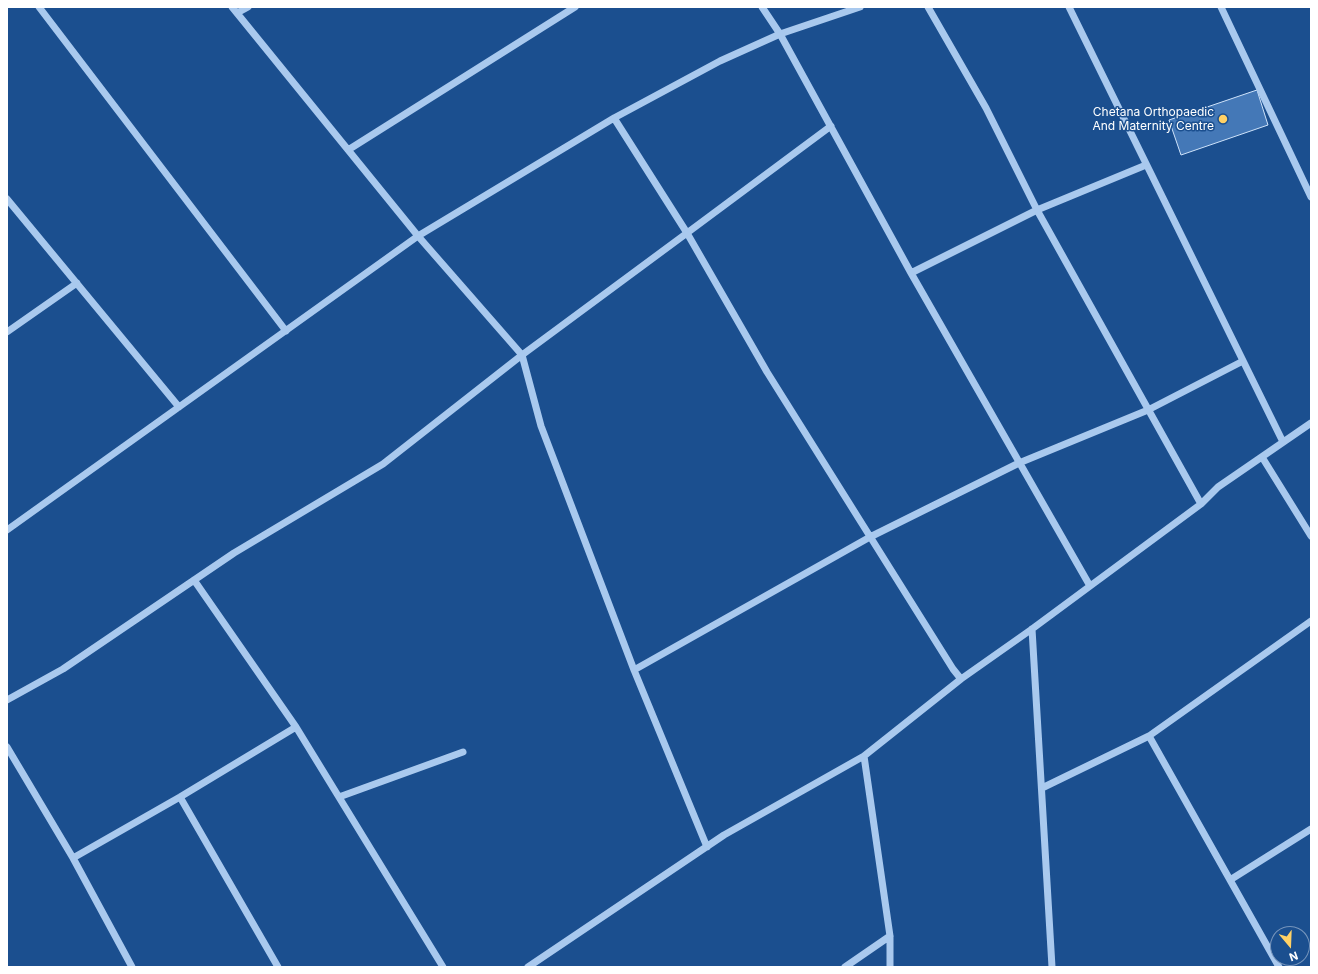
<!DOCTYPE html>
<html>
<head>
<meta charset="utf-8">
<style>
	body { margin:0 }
	#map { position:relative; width:1318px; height:974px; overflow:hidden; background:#1b4f8f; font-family:Inter,sans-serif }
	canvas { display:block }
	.frame { position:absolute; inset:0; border:8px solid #fff; pointer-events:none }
	.north { position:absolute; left:1270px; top:926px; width:40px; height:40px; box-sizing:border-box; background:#1b4f8f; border:1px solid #7695bc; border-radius:50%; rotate:161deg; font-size:11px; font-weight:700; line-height:16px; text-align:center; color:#fff }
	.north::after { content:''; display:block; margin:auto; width:14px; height:18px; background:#ffd166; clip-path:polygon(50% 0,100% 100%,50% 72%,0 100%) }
</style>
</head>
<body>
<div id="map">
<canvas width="1318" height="974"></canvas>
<div class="frame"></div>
<div class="north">N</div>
</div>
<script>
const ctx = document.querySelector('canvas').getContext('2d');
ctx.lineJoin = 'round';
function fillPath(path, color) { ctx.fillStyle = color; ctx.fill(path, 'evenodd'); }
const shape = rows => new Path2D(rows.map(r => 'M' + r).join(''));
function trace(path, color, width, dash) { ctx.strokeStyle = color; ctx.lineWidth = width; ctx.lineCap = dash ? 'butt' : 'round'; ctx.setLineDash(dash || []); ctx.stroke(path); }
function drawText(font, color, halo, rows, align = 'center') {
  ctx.font = font + ' Inter,sans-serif'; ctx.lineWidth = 3; ctx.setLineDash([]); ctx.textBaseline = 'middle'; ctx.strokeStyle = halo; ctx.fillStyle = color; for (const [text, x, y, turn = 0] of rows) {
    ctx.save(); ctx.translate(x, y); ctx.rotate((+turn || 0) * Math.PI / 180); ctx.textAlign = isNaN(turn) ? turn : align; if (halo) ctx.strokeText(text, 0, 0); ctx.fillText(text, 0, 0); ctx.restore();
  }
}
const building = shape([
	[1257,90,1268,125,1181,155,1169,120,1257,90]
]);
const minor = shape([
	[39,7,286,331],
	[232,7,418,236,522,355,541,426,634,670,707,847],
	[762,7,780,34,911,273,1090,586],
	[928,7,986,108,1037,210,1201,504],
	[1069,7,1283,442],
	[1221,7,1311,197],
	[237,13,248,7],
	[614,118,687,233,767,372,953,669,961,679],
	[348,150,575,7],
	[7,199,179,407],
	[911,273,1037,210,1146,165],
	[7,332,77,283],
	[1262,457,1311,536],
	[7,530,418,236,614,118,720,61,780,34,860,7],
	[194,580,296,727,443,967],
	[1032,629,1052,967],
	[634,670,870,537,1019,463,1148,410,1243,361],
	[7,700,63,669,234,553,383,464,522,355,687,233,831,126],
	[7,747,73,858,132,967],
	[1042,788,1149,736],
	[180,797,278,967],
	[339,797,463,752],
	[73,858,180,797,296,727],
	[1230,880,1311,829],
	[528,967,724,835,864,756],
	[845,967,890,936],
	[890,967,890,936,864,756,961,679,1032,629,1201,504,1218,487,1311,423],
	[1279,967,1149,736,1311,621]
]);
const markers = [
	[1223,119,5,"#ffd166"]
];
const poiNames = [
	["Chetana Orthopaedic",1214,112],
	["And Maternity Centre",1214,126]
];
fillPath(building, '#4478b7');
trace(building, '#cfe3fa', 1);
trace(minor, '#a9c9ee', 7);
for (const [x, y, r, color] of markers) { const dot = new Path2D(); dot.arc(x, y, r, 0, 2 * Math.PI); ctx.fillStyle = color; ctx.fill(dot); trace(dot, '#1b4f8f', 1.5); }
drawText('12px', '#fff', '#1b4f8f', poiNames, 'right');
</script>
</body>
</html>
